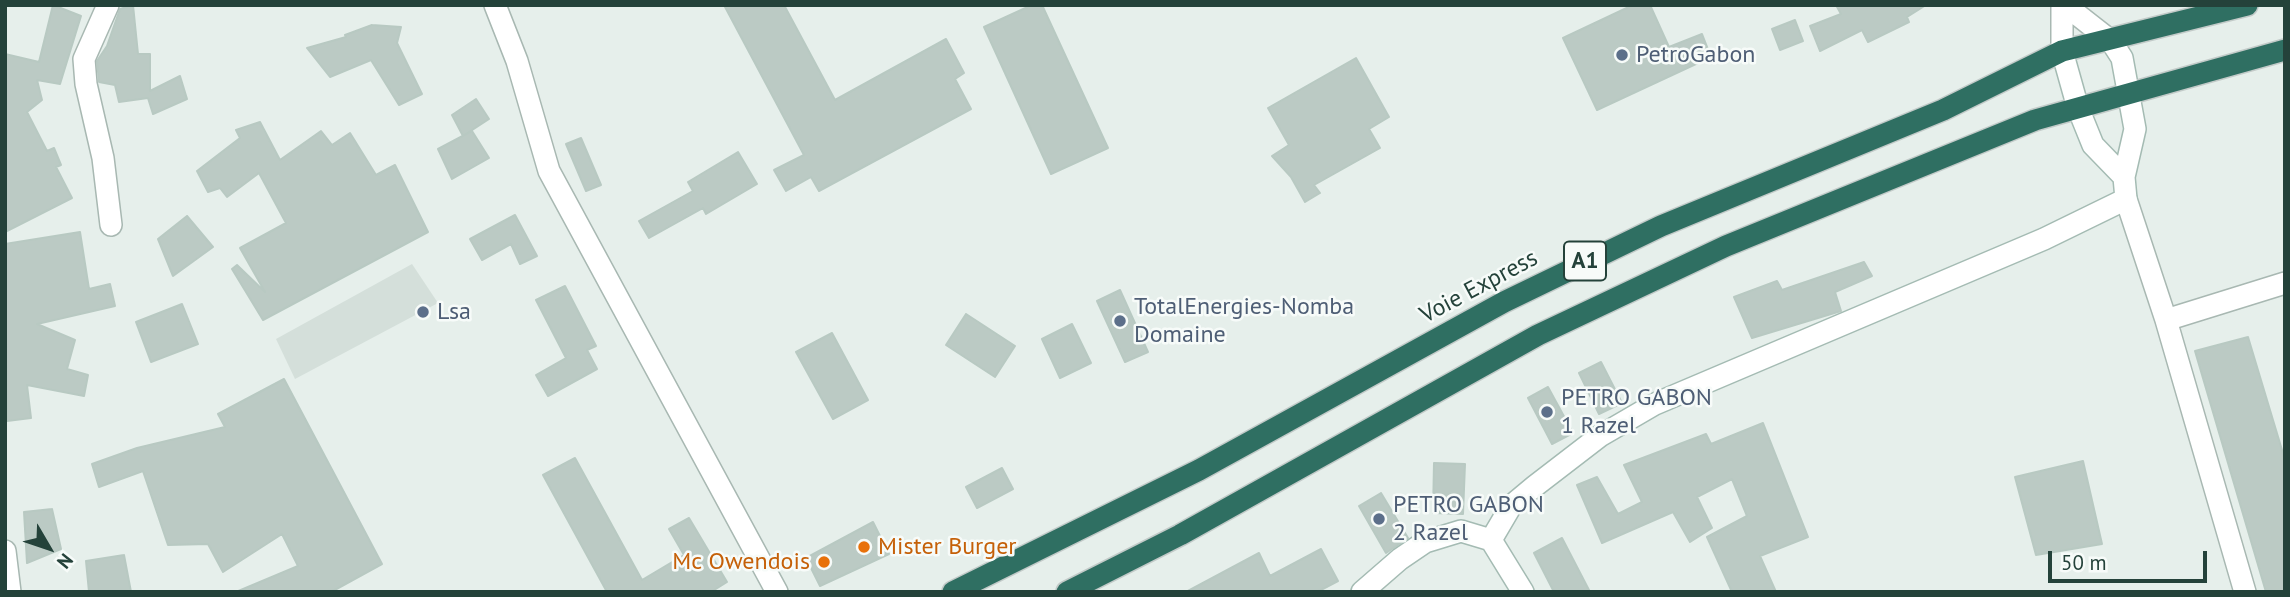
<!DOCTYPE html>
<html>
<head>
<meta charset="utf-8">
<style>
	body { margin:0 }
	#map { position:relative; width:2290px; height:597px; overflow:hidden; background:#e6efeb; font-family:"PT Sans",sans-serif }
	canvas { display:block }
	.frame { position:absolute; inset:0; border:7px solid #24423a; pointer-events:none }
	.north { position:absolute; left:14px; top:513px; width:70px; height:70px; -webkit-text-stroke:5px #f7fbf9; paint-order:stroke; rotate:129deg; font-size:19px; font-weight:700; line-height:28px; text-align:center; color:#24423a }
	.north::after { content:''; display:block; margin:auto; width:24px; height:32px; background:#24423a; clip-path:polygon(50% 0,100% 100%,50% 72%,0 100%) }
	.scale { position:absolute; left:2048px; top:551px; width:159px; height:32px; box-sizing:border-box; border:4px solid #24423a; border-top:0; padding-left:9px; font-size:21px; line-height:24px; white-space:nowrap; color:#24423a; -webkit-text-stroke:5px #f7fbf9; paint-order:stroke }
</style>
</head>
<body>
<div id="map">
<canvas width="2290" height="597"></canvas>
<div class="frame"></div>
<div class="north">N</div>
<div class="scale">50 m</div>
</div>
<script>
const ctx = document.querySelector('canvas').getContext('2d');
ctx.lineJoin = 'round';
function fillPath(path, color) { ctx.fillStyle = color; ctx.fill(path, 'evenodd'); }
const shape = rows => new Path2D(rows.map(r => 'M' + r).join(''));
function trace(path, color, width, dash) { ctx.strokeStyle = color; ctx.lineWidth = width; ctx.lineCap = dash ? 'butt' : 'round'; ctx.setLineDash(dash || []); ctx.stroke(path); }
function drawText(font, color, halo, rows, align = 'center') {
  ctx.font = font + ' "PT Sans",sans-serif'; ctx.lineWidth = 5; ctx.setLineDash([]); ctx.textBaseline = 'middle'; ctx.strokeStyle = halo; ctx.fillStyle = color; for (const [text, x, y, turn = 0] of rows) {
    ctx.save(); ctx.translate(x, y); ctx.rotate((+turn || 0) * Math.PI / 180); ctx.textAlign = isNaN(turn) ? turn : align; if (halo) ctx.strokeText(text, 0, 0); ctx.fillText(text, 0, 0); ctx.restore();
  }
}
const built = shape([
	[412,264,438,303,295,379,276,339]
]);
const building = shape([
	[53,5,81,16,60,84,37,80,42,100,27,112,47,151,54,148,61,165,56,167,72,198,5,232,5,54,39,62,53,5],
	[133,5,138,54,150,54,150,91,180,76,187,99,153,114,148,98,119,102,115,85,99,82,97,61,107,46,120,9,133,5],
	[724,5,784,5,835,100,946,39,964,73,955,79,971,109,819,191,811,177,786,191,774,170,804,155,724,5],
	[1032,5,1042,5,1108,148,1051,174,984,27,1032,5],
	[1633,5,1650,5,1669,47,1702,34,1711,57,1597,110,1563,38,1633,5],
	[1836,5,1926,5,1907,17,1909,22,1868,42,1862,30,1820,51,1810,26,1841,14,1836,5],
	[1795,20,1803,41,1780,50,1772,29,1795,20],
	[372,25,401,27,397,43,422,94,399,105,371,60,330,77,307,48,346,37,345,35,372,25],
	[1356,58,1389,117,1369,129,1380,148,1314,185,1320,193,1305,202,1291,177,1272,156,1289,145,1268,108,1356,58],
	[476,99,489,119,463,136,452,115,476,99],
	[260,122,280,160,321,131,332,145,350,133,376,175,395,165,428,232,263,320,232,269,237,265,265,292,240,248,286,223,259,173,227,197,220,188,208,192,197,171,240,138,236,130,260,122],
	[472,131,489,158,452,179,438,149,472,131],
	[581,138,601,185,586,191,566,144,581,138],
	[738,152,757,184,706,214,703,208,649,238,639,221,693,191,688,182,738,152],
	[515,215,537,256,520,264,511,244,482,260,470,239,515,215],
	[187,216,213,247,173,276,158,239,187,216],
	[80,232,89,289,110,284,115,306,37,324,75,340,67,369,88,375,84,396,27,385,31,418,7,421,5,244,80,232],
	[1864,262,1872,276,1835,292,1841,311,1752,338,1734,297,1777,281,1782,290,1864,262],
	[565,286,596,346,587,350,597,369,548,396,536,375,566,358,536,300,565,286],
	[1120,290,1148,352,1125,362,1097,301,1120,290],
	[182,304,198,344,151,362,136,322,182,304],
	[966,314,1015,346,995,377,946,345,966,314],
	[1072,324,1091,363,1060,378,1042,339,1072,324],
	[832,333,868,400,833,419,796,352,832,333],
	[2248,337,2285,460,2285,592,2266,592,2195,351,2248,337],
	[1601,362,1622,403,1599,414,1579,373,1601,362],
	[284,379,382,564,331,592,236,592,298,566,282,534,223,572,208,544,168,545,143,471,99,487,92,464,137,448,225,427,218,414,284,379],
	[1548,387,1573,433,1552,444,1528,398,1548,387],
	[1763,423,1808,537,1760,556,1776,592,1732,592,1707,537,1747,516,1732,479,1697,497,1712,528,1690,542,1673,512,1602,543,1577,485,1597,477,1618,514,1642,502,1624,465,1706,434,1711,444,1763,423],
	[575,458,642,580,684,555,669,529,689,518,727,582,711,592,607,592,543,475,575,458],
	[2083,461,2102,544,2036,555,2015,477,2083,461],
	[1434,463,1465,464,1463,514,1433,513,1434,463],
	[1002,468,1013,489,977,508,966,487,1002,468],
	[1381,493,1408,538,1386,553,1359,506,1381,493],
	[52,509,61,549,27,563,24,512,52,509],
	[873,522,889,554,820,586,806,558,873,522],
	[1562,538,1590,592,1554,592,1534,553,1562,538],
	[1321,549,1338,581,1317,592,1186,592,1259,553,1270,576,1321,549],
	[124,555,131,592,89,592,86,561,124,555]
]);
const street = shape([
	[108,5,84,59,86,84,103,158,111,225],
	[495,5,517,61,549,171,777,592],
	[2065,5,2111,41],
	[2062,51,2062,5],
	[2126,199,2166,320,2245,592],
	[2166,320,2285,283],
	[5,551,10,592]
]);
const secondary = shape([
	[2062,51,2078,108,2093,145,2124,177],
	[1491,540,1511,506,1535,486,1600,436,1655,404,2044,239,2126,199,2124,177,2135,129,2122,58,2111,41],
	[1362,592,1400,559,1425,542,1461,531,1491,540,1523,592]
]);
const highway = shape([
	[953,592,1199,470,1504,302,1661,226,1943,110,2062,51,2247,5],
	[1067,592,1180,535,1538,335,1726,246,2035,120,2285,50]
]);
const markers = [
	[1622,55,7,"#5c6f8a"],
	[423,312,7,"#5c6f8a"],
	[1120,321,7,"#5c6f8a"],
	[1547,412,7,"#5c6f8a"],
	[1379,519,7,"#5c6f8a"],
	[864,547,7,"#e8710a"],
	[824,562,7,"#e8710a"]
];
const shields = [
	[1585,261,42]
];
const shieldNames = [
	["A1",1585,261]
];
const serviceNames = [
	["PetroGabon",1636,55],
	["TotalEnergies-Nomba",1134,307],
	["Domaine",1134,335],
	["Lsa",437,312],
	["PETRO GABON",1561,398],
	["1 Razel",1561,426],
	["PETRO GABON",1393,505],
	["2 Razel",1393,533]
];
const streetNames = [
	["Voie Express",1479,287,-28]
];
const foodNames = [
	["Mister Burger",878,547],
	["Mc Owendois",810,562,"right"]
];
fillPath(built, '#d4dfda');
fillPath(building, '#bbcac4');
trace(building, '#b8c9c2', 2);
trace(street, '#a8b8b2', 24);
trace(secondary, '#a4bbb3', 24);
trace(highway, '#c2cac8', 24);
trace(street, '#fff', 21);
trace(secondary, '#fff', 21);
trace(highway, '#2f6f62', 21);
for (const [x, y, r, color] of markers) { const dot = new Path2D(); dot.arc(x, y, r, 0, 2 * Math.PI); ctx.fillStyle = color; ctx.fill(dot); trace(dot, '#f7fbf9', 2.5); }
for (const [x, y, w] of shields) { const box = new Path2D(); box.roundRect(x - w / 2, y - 19.5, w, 39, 5); ctx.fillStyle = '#f7fbf9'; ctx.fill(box); trace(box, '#24423a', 2); }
drawText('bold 23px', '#24423a', null, shieldNames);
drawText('24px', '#4e5e75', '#f7fbf9', serviceNames, 'left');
drawText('24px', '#24423a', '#f7fbf9', streetNames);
drawText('24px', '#c56008', '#f7fbf9', foodNames, 'left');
</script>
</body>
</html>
